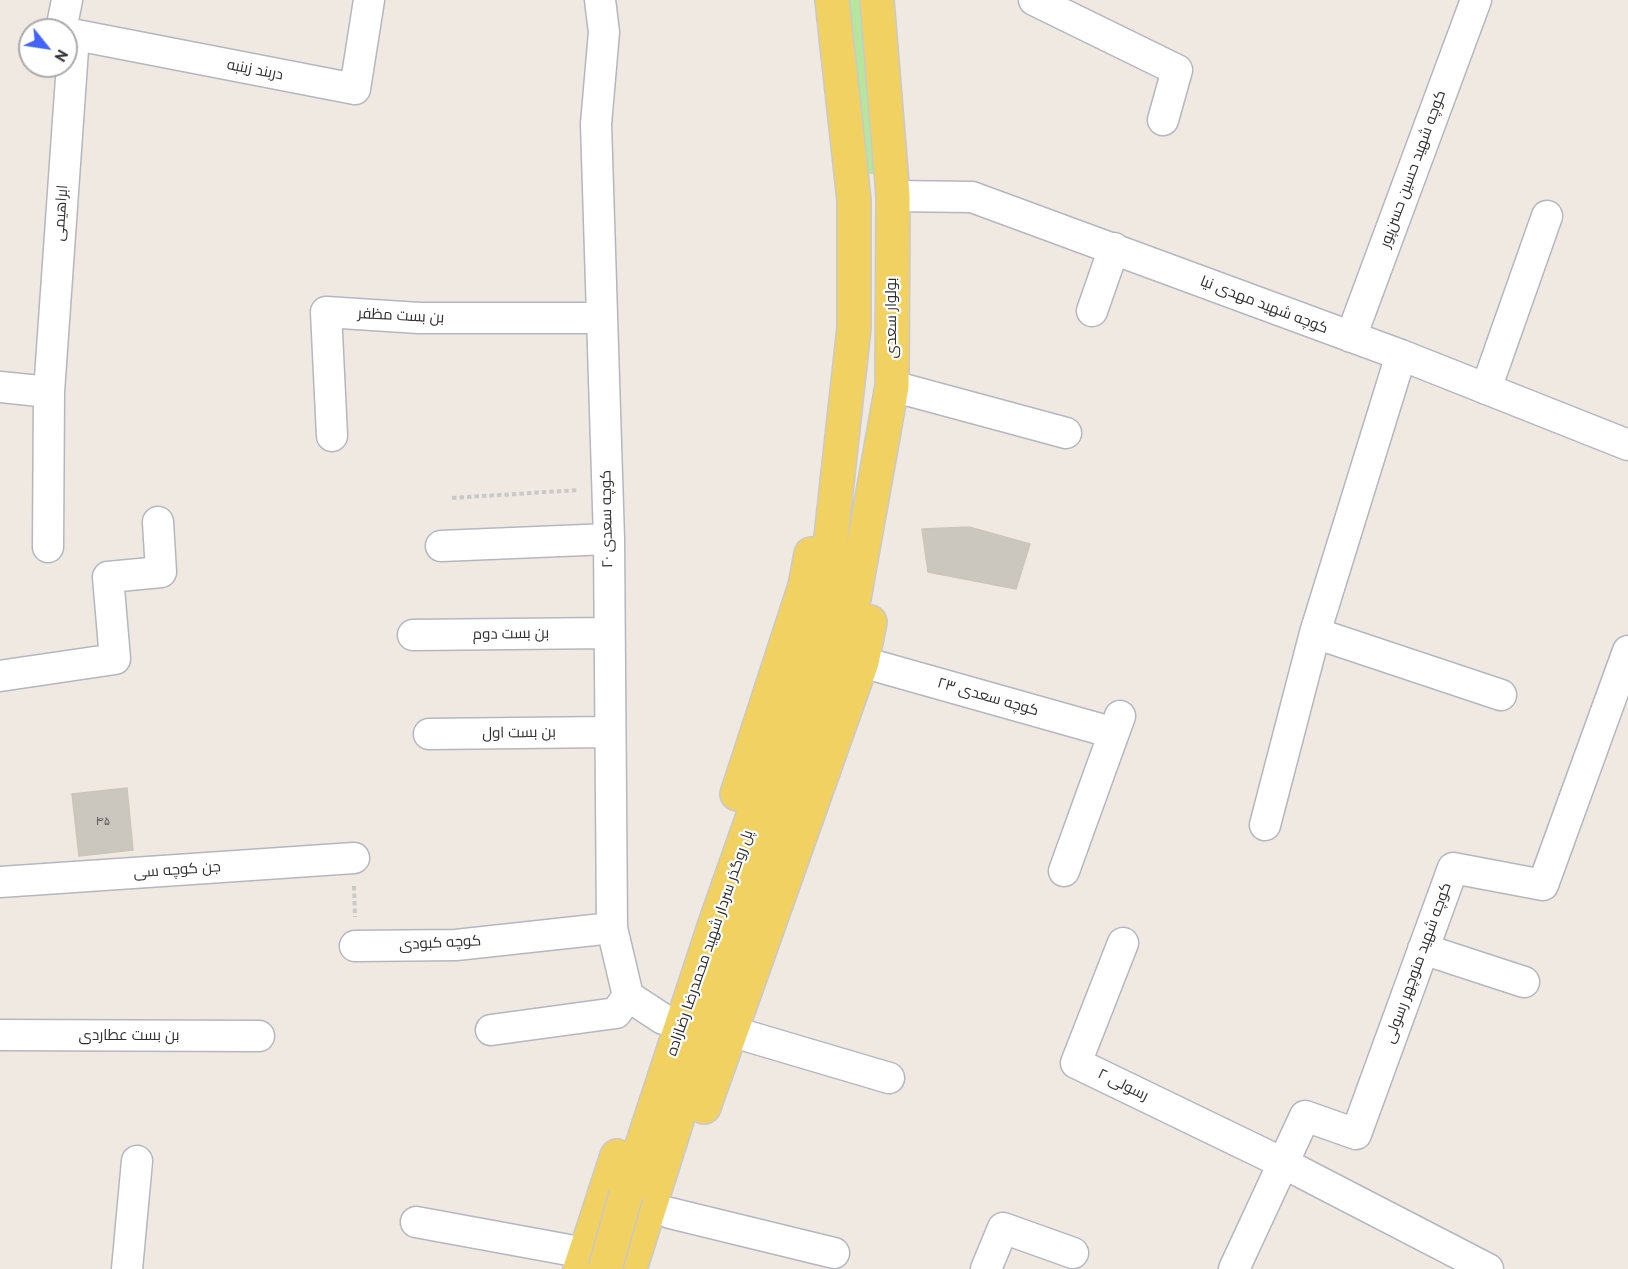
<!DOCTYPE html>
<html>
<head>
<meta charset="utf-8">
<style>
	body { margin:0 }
	#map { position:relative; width:1628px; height:1269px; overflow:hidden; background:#efe9e1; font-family:"PT Sans",sans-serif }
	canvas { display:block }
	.north { position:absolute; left:18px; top:18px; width:60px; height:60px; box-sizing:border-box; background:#fff; border:2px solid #ababab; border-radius:50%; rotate:120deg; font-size:16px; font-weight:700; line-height:24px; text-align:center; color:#2e2e2e }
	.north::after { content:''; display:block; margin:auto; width:21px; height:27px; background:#4264fb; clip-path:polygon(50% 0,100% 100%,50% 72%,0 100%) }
</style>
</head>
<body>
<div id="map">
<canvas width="1628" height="1269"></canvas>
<div class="north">N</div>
</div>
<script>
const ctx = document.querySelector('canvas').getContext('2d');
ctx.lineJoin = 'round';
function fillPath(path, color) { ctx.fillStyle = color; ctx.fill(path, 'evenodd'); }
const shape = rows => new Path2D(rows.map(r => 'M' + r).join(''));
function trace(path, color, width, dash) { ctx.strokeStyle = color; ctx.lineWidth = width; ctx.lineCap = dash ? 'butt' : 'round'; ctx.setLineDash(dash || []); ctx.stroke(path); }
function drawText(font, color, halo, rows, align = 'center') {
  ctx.font = font + ' "PT Sans",Cairo,sans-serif'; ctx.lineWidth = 4.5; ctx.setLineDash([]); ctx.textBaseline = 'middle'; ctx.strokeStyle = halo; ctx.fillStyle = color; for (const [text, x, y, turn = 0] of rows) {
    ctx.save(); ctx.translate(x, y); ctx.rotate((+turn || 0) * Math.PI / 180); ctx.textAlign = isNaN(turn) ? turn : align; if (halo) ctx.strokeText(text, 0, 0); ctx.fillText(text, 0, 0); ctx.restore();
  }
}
const green = shape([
	[847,0,862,0,879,174,869,174,862,167,855,47]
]);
const building = shape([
	[969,527,1030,544,1016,589,928,572,922,529,969,527],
	[127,788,133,850,79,856,72,794,127,788]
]);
const path = shape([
	[452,498,579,490],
	[354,886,355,917]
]);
const minor = shape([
	[600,0,604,32,596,124,609,539,612,928,628,996,663,1019],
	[1034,0,1177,70,1163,120],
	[61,30,67,0],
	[66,33,355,89,369,0],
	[893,196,972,197,1401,355,1628,445],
	[1092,311,1114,248],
	[1351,337,1476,0],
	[892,386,1066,433],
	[0,387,49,392,74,35],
	[1486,389,1547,216],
	[332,436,326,312,419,318,601,318],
	[441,546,609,539],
	[48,547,49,392],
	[1315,633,1501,695],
	[413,635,608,633],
	[862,662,1114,733],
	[0,676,115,659,108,577,161,572,158,522],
	[429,734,609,732],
	[1265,825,1315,633,1401,355],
	[1064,871,1120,716],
	[0,882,354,858],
	[1123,943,1076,1063,1285,1164,1488,1269],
	[355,946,456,945,612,928],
	[1423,949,1524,982],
	[491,1030,616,1013,628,996],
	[730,1031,889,1078],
	[0,1035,259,1036],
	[670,1213,834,1253],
	[416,1222,585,1253],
	[127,1269,137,1161],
	[986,1269,1003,1228,1073,1253],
	[1234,1269,1305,1116,1356,1134,1453,868,1543,885,1628,651]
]);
const major = shape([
	[737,794,805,586,811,554],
	[704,1107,862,662,870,622],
	[626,1194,714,927,822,619,854,328,854,200,832,0],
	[580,1269,617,1156],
	[630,1269,720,984,848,632,892,386,893,196,877,0]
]);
const majorBridge = shape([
	[605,1269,626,1194]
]);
const numberNames = [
	["۴۵",103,822]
];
const streetNames = [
	["دربند زینبه",255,70,11],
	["کوچه شهید حسین حسن‌پور",1413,169,-70],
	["ابراهیمی",61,213,-86],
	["کوچه شهید مهدی نیا",1264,305,21],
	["بن بست مظفر",401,316,3],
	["بولوار سعدی",892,318,-90],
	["کوچه سعدی ۲۰",607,519,-91],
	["بن بست دوم",511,634,-1],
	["کوچه سعدی ۲۳",988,697,16],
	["بن بست اول",519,733,-1],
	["جن کوچه سی",177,870,-4],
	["کوچه کبودی",440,943,-3],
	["پل روگذر سردار شهید محمدرضا رضازاده",710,943,-71],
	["کوچه شهید منوچهر رسولی",1418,963,-70],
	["بن بست عطاردی",129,1036],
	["رسولی ۲",1123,1085,26]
];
fillPath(green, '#b6e59e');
fillPath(building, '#cbc7bf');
trace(building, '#cbc5ba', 1.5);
trace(minor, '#b4b7c1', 33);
trace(major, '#c9c9c9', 36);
trace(path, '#c9c9c9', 4, [4.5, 3]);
trace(minor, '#fff', 30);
trace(major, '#f2d163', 33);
trace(majorBridge, '#c9c9c9', 36, []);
trace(majorBridge, '#f2d163', 33);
drawText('12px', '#555452', null, numberNames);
drawText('15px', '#2e2e2e', '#fff', streetNames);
</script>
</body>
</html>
